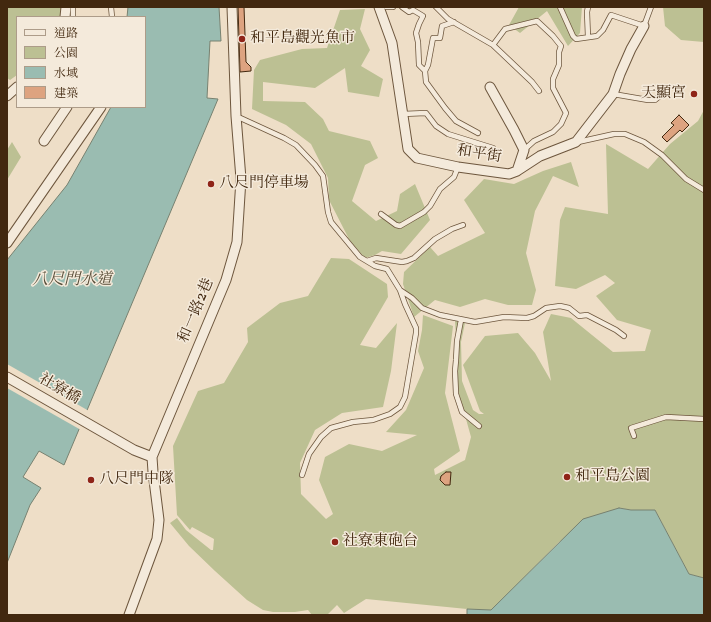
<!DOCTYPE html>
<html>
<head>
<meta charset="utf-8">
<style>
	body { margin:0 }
	#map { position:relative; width:711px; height:622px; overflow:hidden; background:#eedec7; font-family:Vollkorn,"Noto Serif TC",serif }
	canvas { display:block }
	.frame { position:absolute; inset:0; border:8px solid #42280f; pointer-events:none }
	.legend { position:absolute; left:16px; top:16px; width:130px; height:92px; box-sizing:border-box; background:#f4eadb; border:1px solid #ad9c89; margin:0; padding:5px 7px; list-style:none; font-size:12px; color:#42280f }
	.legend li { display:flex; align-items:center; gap:8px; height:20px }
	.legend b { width:20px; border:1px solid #ad9c89 }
</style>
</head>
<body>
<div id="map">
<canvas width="711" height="622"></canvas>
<div class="frame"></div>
<ul class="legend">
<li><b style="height:5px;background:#f4eadb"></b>道路</li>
<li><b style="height:11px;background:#bcc093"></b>公園</li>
<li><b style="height:11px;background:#9abcb1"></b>水域</li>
<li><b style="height:11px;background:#dda380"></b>建築</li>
</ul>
</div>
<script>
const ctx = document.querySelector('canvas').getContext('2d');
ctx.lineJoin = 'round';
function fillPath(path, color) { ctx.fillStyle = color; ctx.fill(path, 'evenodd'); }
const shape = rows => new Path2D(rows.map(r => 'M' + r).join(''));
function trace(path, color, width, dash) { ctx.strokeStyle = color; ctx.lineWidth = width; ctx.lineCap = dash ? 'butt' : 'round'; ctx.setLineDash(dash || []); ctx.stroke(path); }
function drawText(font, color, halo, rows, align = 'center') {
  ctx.font = font + ' Vollkorn,"Noto Serif TC",serif'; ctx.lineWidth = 3; ctx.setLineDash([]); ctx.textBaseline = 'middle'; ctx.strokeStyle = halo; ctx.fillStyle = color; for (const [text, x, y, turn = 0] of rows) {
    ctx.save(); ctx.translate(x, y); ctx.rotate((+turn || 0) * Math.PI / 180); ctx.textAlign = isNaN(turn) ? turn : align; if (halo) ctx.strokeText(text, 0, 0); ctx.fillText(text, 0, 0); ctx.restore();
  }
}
const green = shape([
	[7,7,62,7,60,17,17,17,17,75,10,80,7,78],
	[519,7,582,7,580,33,568,46,547,11,520,33,509,25],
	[663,7,704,7,704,42,681,40,665,26],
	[365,9,360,29,370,50,361,66,383,79,379,97,348,92,345,68,315,88,263,82,263,101,305,102,323,119,329,131,370,141,378,158,365,165,352,201,376,221,397,211,400,194,415,184,430,220,401,254,382,251,375,255,365,258,350,241,329,200,328,178,311,144,286,125,252,109,254,70,260,60,302,49,327,48,340,10],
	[704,110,704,578,689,574,655,510,631,510,619,508,559,542,491,611,467,609,366,599,344,613,337,605,327,615,312,615,308,610,295,612,273,612,263,610,247,600,215,571,189,546,170,523,177,518,186,530,211,550,213,550,214,539,192,527,190,530,177,515,173,446,198,391,224,383,248,342,247,328,280,303,308,296,331,258,349,259,387,284,388,297,360,345,376,348,397,323,391,371,383,407,342,413,315,430,300,463,301,494,326,519,333,514,319,480,325,457,349,444,382,451,417,435,386,432,406,410,424,368,418,351,422,330,423,315,453,326,445,393,460,451,434,469,435,475,465,460,471,437,454,376,456,336,455,321,465,323,461,342,462,381,473,410,479,414,484,414,480,411,463,365,485,336,518,333,535,353,551,381,543,332,551,314,571,318,613,352,645,351,651,330,617,320,596,296,615,283,605,275,576,289,555,286,560,220,565,207,608,214,606,144,648,169,670,144,698,121],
	[12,142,21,157,7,180,7,150],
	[571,162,579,187,553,176,535,211,526,253,536,290,532,305,508,305,485,299,460,307,435,300,414,317,403,284,404,272,430,247,438,256,485,233,464,200,484,179,514,184,543,171]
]);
const water = shape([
	[128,7,219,7,221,41,210,41,207,98,218,99,64,465,39,451,23,477,41,488,30,505,7,563,7,260,67,185,111,107,145,107,145,17,127,17,128,7],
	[619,508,631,510,655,510,689,574,704,578,704,615,467,615,467,609,491,610,583,519,619,508]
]);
const pier = shape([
	[7,364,89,411,81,430,7,388]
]);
const building = shape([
	[238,7,244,7,246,62,251,67,251,71,240,72,238,7],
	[679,115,689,125,682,132,680,130,667,142,662,137,674,125,671,123,679,115],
	[446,472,451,472,450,485,445,485,440,480,441,476,446,472]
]);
const lane = shape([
	[111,7,112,17],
	[386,7,393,7],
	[402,7,409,12,413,10,423,16,419,24,416,33,418,42,419,65,425,71,426,82,445,108,456,121,478,133],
	[436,7,448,19,493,45,532,82,539,91],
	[560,7,573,36,576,39,597,36,603,30,611,15,644,26,651,7],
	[73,17,73,7],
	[588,37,587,12,588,7],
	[493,45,505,29,537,21,553,36,561,46,559,52,559,65,553,79,553,88,566,113,561,124,553,132,534,141,524,150],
	[425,71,428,65,433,38,440,38,442,26,454,22],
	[613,94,648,100,655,100,668,89],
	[403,114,426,113,436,126,448,134,493,148],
	[236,116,284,138,296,145,315,165,323,176,328,212,331,222,360,257,375,266,387,269,400,290,405,304,416,328,416,333,405,397,400,407,390,414,373,420,353,422,331,428,321,437,309,454,302,475],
	[578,142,614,134,625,134,644,142,662,155,686,179,704,190],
	[381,214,396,225,400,226,424,212,430,206,440,189,454,177,458,167],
	[367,261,376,258,402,262,407,261,414,258,435,239,452,229,463,225],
	[400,290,412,298,422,308,440,315,475,322,504,317,527,318,534,316,546,308,560,306,569,308,579,316,587,315,616,330,624,336],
	[461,320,457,341,456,360,455,371,456,394,462,412,479,426],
	[634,436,631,428,666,417,704,419]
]);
const street = shape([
	[379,7,392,43,408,149,417,158,458,167,509,174,517,171,540,156,576,142,613,94,620,74,631,49,644,26],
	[65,17,66,7],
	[490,87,514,130,524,150,517,171],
	[7,96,17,87],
	[44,141,67,107],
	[7,243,101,107],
	[7,377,134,450,152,457],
	[129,615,157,539,159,520,153,472,152,457,226,280,237,242,241,179,236,116,232,7]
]);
const markers = [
	[242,39,4,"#8f2418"],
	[694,94,4,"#8f2418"],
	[211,184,4,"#8f2418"],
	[567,477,4,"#8f2418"],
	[91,480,4,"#8f2418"],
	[335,542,4,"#8f2418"]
];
const poiNames = [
	["和平島觀光魚市",250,39],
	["天顯宮",686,94,"right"],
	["八尺門停車場",219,184],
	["和平島公園",575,477],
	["八尺門中隊",99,480],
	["社寮東砲台",343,542]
];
const streetNames = [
	["和平街",479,155,9],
	["和一路2巷",197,311,-67],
	["社寮橋",59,390,30]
];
const waterNames = [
	["八尺門水道",72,281]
];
fillPath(green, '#bcc093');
fillPath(water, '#9abcb1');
trace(water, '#778170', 1);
fillPath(pier, '#eedec7');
fillPath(building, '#dda380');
trace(building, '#42280f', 1);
trace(lane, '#6d563d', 6);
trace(street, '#6d563d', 11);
trace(lane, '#f4eadb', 4.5);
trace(street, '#f4eadb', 9);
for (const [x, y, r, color] of markers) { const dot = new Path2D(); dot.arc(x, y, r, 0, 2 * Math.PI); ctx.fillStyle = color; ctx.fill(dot); trace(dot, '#f4eadb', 1.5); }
drawText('15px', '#42280f', '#f4eadb', poiNames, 'left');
drawText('15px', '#42280f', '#f4eadb', streetNames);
drawText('italic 16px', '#584d38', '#f4eadb', waterNames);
</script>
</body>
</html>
